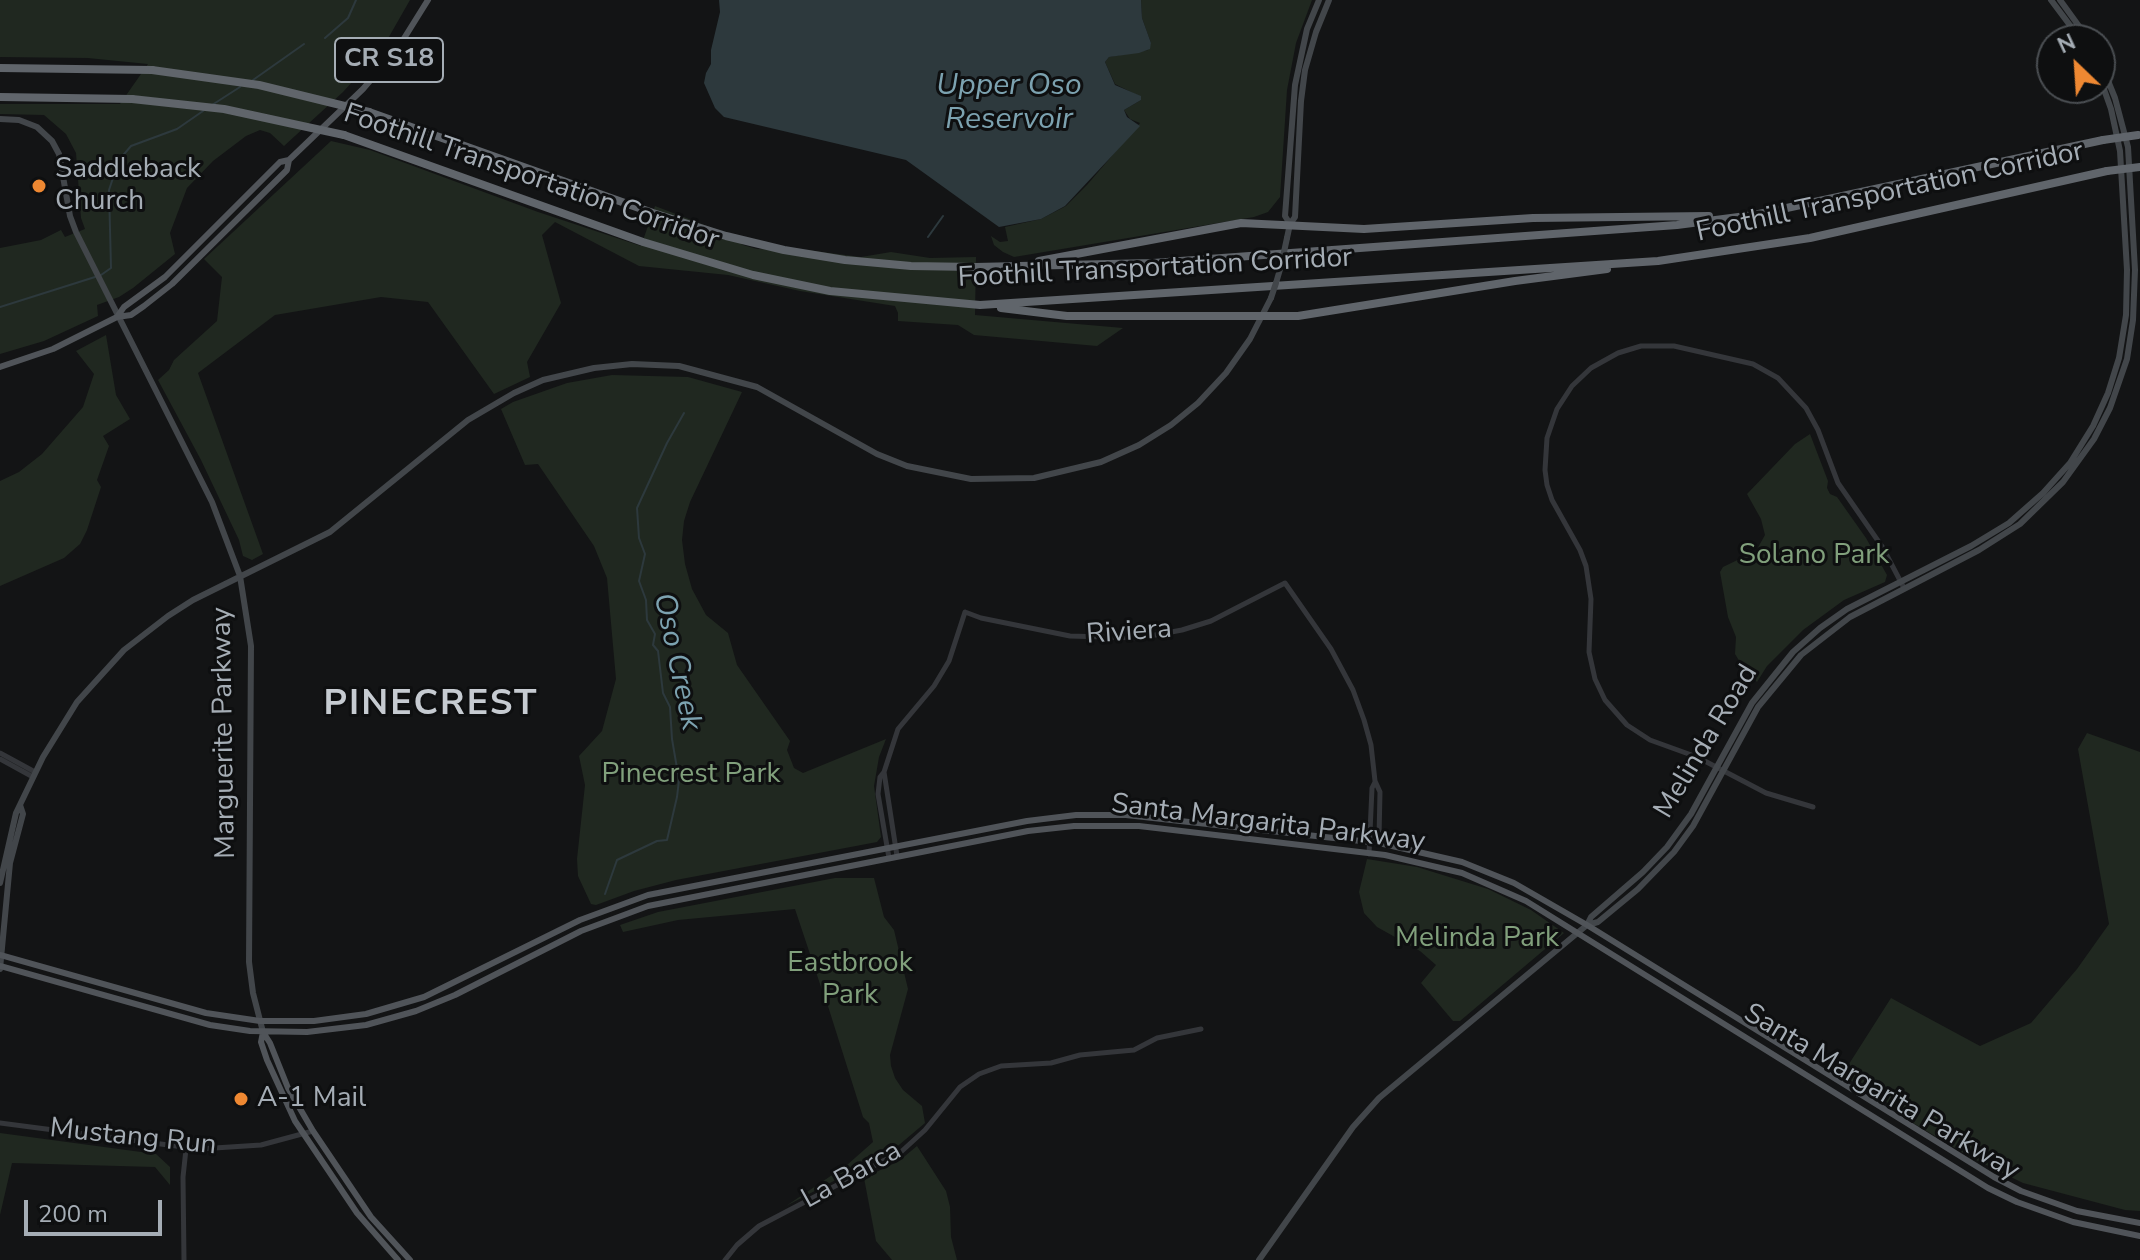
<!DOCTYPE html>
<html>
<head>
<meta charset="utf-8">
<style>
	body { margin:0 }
	#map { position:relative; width:2140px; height:1260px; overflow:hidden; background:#131415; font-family:"Nunito Sans",sans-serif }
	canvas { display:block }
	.north { position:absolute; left:2036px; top:24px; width:80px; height:80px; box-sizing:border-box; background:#0e0f10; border:2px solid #4a4e52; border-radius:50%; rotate:335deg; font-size:22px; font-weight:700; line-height:32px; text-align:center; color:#a5adb5 }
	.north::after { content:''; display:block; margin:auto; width:28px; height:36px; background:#ee8832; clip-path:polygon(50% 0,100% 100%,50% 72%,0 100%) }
	.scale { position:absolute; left:24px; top:1200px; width:138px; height:36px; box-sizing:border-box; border:4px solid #a5adb5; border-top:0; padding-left:10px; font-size:24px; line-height:28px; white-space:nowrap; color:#a5adb5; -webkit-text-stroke:6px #0e0f10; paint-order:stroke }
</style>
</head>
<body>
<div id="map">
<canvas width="2140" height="1260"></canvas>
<div class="north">N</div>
<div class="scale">200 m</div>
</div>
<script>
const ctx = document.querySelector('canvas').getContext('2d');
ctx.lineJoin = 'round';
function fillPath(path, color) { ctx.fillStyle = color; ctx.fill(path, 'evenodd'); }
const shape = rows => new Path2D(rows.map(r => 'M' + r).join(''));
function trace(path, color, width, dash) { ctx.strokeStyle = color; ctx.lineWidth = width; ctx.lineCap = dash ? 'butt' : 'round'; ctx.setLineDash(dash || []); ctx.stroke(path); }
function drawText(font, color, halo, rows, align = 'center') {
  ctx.font = font + ' "Nunito Sans",sans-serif'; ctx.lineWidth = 6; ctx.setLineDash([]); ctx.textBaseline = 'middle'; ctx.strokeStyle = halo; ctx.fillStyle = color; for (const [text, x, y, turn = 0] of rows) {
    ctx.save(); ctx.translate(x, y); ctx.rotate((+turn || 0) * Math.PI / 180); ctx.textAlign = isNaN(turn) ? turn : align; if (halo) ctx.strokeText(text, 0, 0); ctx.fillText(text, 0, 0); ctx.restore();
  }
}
const green = shape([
	[0,0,410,0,382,49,343,92,284,146,270,133,260,130,246,136,213,161,187,188,170,233,175,254,133,288,119,297,97,305,98,316,44,341,0,354,0,248,41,240,61,230,65,237,85,229,81,218,76,153,66,134,44,115,0,114,0,104,120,104,148,64,88,58,0,57],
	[1141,0,1312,0,1296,43,1287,90,1280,197,1268,212,1254,217,1014,257,1003,252,994,245,991,236,1000,242,1008,241,1005,227,1041,219,1066,206,1087,185,1140,123,1130,119,1124,110,1141,100,1141,97,1115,84,1105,62,1109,57,1148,50,1151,43,1142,18],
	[331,141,370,150,538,212,641,246,655,206,728,234,743,245,757,249,807,250,861,257,891,252,930,258,976,257,975,315,1123,328,1097,346,974,335,958,325,898,321,898,313,895,306,800,291,728,275,639,266,555,222,542,235,561,303,527,362,530,377,494,394,428,302,381,297,275,315,198,373,263,554,252,560,243,556,239,540,201,460,158,380,169,370,174,360,217,321,222,277,204,259],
	[106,335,116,395,130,419,103,436,109,446,97,480,101,487,87,530,80,544,64,558,0,586,0,481,19,472,42,454,83,407,94,374,76,351],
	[612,375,688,377,742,392,690,502,684,521,682,540,685,564,692,589,706,615,728,633,737,665,790,741,787,750,794,768,803,773,886,739,879,757,874,786,881,837,877,842,676,880,634,891,596,905,591,904,578,876,577,859,585,785,579,756,602,731,616,679,607,578,594,546,538,464,525,465,501,409,513,402,567,383],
	[1810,434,1828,481,1827,488,1830,494,1837,497,1866,538,1887,575,1885,582,1844,600,1803,630,1767,666,1757,682,1743,667,1735,654,1736,637,1728,617,1720,572,1723,567,1756,551,1765,535,1761,519,1747,494,1795,444],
	[2087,733,2140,752,2140,1211,2125,1210,2023,1183,1972,1158,1913,1123,1891,1105,1842,1075,1891,998,1980,1046,2031,1023,2077,969,2109,924,2078,749],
	[1367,859,1417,867,1488,889,1531,910,1564,933,1460,1021,1453,1021,1421,983,1436,965,1420,951,1377,927,1364,913,1359,892],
	[835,878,874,878,884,917,894,930,908,989,890,1055,891,1066,895,1078,903,1090,922,1106,925,1123,893,1150,786,1206,847,1165,873,1142,869,1123,863,1117,827,1003,822,999,823,993,795,909,678,920,623,932,620,925,658,912],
	[0,1133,156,1154,170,1167,170,1185,155,1167,12,1163,0,1215],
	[917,1146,946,1191,950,1207,951,1237,957,1260,892,1260,876,1241,864,1178,899,1161]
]);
const water = shape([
	[719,0,1141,0,1142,18,1151,43,1150,49,1139,53,1109,57,1105,62,1115,85,1141,96,1141,100,1124,110,1127,117,1140,126,1065,206,1041,219,999,227,906,160,724,117,715,108,704,83,706,73,711,64,711,50,720,12]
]);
const stream = shape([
	[325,38,348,18,356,0],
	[253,80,304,44],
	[212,105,240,87],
	[928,237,943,216],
	[101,275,111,268,109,190,119,160,131,146,177,129,203,111],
	[0,307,95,277],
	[605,894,617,860,657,841,667,840,677,797,679,780,672,739,670,707,663,693,658,651,653,645,655,634,647,620,646,600,639,581,645,554,639,538,637,508,667,443,684,413]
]);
const tertiary = shape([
	[0,753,35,772],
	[0,759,33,777],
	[884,772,897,856],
	[1813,807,1766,793,1697,757,1650,740,1627,725,1605,700,1595,679,1589,652,1591,599,1586,566,1580,550,1552,500,1547,485,1545,470,1547,438,1557,409,1572,386,1591,368,1618,353,1641,346,1674,346,1753,364,1778,378,1806,408,1818,430,1838,483,1883,548,1904,588],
	[1369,854,1372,788,1375,782],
	[889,858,878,794,880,777,884,772,898,729,934,686,949,661,965,612,981,618,1070,636,1139,638,1182,630,1211,621,1285,583,1331,649,1353,690,1364,720,1371,745,1375,781,1380,792,1379,837],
	[0,1123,199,1149,261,1145,313,1131],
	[184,1260,183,1177,186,1149],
	[725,1260,737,1245,759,1226,902,1151,925,1130,960,1087,979,1074,1001,1066,1051,1063,1080,1055,1134,1050,1157,1038,1201,1029]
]);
const secondary = shape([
	[2051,0,2081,40],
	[2060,0,2089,40],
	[0,119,19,120,37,127,52,141,59,154,70,216,76,232,212,502,240,576,251,646,249,962,253,993,263,1032],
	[1290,224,1285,216,1295,85,1307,29,1319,0],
	[1287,238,1290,224,1295,217,1301,101,1305,70,1316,32,1329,0],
	[1276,283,1281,266],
	[0,883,16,813,43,757,77,702,124,650,168,616,193,600,330,532,468,420,514,393,543,380,594,368,632,364,679,366,757,387,877,454,907,466,971,479,1034,478,1101,462,1139,445,1171,425,1198,403,1226,373,1250,339,1271,298],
	[1587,925,1598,922,1638,889,1674,852,1693,826,1758,707,1801,655,1850,617,1979,550,2020,524,2063,482,2094,439,2110,408,2127,359,2133,320,2135,270,2128,147,2115,98,2100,61],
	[0,969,10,863,23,814,20,805],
	[1259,1260,1353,1127,1379,1098,1587,925,1591,917,1643,872,1667,847,1691,814,1752,703,1793,652,1820,628,1847,609,1971,546,2009,523,2043,493,2070,463,2093,426,2108,393,2119,358,2126,315,2127,270,2120,151,2111,109,2100,78]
]);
const primary = shape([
	[117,317,124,307,165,277,280,162,289,160,363,89,398,48,428,0],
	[0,367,53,349,117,317,131,315,144,306,172,284,287,170,289,160],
	[0,955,206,1013,260,1021,314,1021,366,1014,424,997,580,920,648,895,1027,821,1076,815,1126,815,1379,843,1462,862,1514,883,1587,925,1994,1177,2021,1191,2077,1211,2140,1223],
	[0,966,210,1025,250,1031,307,1032,366,1025,416,1011,455,995,581,931,648,906,1028,831,1074,826,1139,826,1385,855,1462,873,1526,901,1988,1188,2017,1202,2073,1222,2140,1236],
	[263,1032,270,1043,288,1088,313,1131,371,1217,410,1260],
	[263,1032,261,1042,267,1060,295,1121,357,1213,398,1260]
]);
const motorway = shape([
	[0,68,152,70],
	[0,97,132,99],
	[369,112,653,213,726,236,784,250,845,260,911,266,975,267,1153,263,1677,225,1754,215,2103,140],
	[344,135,643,242,753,275,830,291,980,305,1658,261,1810,238,2107,171],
	[1039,261,1241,223,1364,229,1533,218,1709,216],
	[1001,308,1067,316,1298,316,1515,281,1607,269]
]);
const secondaryBridge = shape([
	[1281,266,1287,238],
	[1271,298,1276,283]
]);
const motorwayBridge = shape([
	[152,70,259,85,369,112],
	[132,99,224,109,344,135],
	[2103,140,2138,135],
	[2107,171,2140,167]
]);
const markers = [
	[39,186,8,"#ee8832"],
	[241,1099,8,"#ee8832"]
];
const shields = [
	[389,60,108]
];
const shieldNames = [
	["CR S18",389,60]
];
const poiNames = [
	["Saddleback",55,170],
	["Church",55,202],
	["A-1 Mail",257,1099]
];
const streetNames = [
	["Foothill Transportation Corridor",531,178,19],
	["Foothill Transportation Corridor",1890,193,-12],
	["Foothill Transportation Corridor",1155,269,-3],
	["Riviera",1129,633,-4],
	["Marguerite Parkway",225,733,-91],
	["Melinda Road",1707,742,-59],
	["Santa Margarita Parkway",1268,824,7],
	["Santa Margarita Parkway",1881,1093,31],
	["Mustang Run",133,1138,6],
	["La Barca",852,1176,-29]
];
const parkNames = [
	["Solano Park",1814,556],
	["Pinecrest Park",691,775],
	["Melinda Park",1477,939],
	["Eastbrook",850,964],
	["Park",850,996]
];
const waterNames = [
	["Upper Oso",1009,87],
	["Reservoir",1009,121],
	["Oso Creek",676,662,78]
];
const districtNames = [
	["PINECREST",431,705]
];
fillPath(green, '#202820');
fillPath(water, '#2d393d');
trace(stream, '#2d393d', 2);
trace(tertiary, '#34363a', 5);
trace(secondary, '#42464a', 6);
trace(primary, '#505459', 6);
trace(motorway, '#60656b', 8);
trace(secondaryBridge, '#42464a', 6);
trace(motorwayBridge, '#60656b', 8);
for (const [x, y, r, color] of markers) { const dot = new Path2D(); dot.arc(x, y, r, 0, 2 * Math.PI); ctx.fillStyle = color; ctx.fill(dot); trace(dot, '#0e0f10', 3); }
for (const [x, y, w] of shields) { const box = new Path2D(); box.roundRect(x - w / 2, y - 22, w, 44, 6); ctx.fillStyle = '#0e0f10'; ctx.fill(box); trace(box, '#a5adb5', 2); }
drawText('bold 26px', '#a5adb5', null, shieldNames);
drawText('28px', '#a5adb5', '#0e0f10', poiNames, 'left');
drawText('28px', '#a5adb5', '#0e0f10', streetNames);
drawText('28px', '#81a07c', '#0e0f10', parkNames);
drawText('italic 30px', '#7ca2b0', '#0e0f10', waterNames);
ctx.letterSpacing = '2px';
drawText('bold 36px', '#c6cbd1', '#0e0f10', districtNames);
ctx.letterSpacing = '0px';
</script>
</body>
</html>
